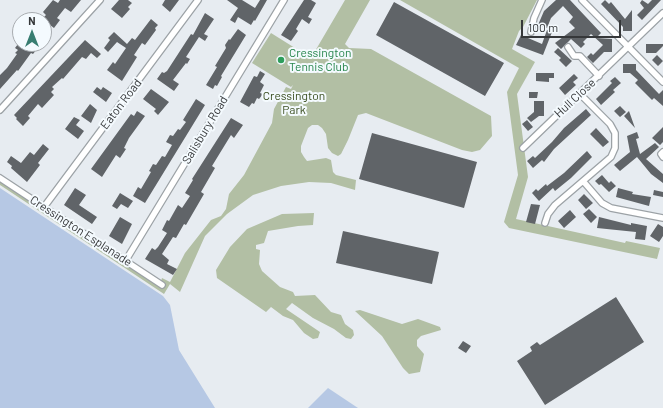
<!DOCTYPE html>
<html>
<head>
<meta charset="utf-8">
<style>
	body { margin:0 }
	#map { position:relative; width:663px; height:408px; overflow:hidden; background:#e7ecf1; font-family:Barlow,sans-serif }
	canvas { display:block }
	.north { position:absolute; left:12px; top:12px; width:40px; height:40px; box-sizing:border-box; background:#f4fafe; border:1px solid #a8acb0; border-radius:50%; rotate:0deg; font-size:11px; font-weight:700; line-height:16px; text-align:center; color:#36383a }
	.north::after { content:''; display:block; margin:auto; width:14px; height:18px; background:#387d71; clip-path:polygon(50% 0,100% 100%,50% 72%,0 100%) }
	.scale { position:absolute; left:521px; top:20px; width:100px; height:18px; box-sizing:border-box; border:2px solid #36383a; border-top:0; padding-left:5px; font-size:12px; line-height:14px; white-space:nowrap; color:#36383a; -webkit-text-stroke:3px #f4fafe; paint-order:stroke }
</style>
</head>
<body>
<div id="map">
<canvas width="663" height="408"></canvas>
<div class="north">N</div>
<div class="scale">100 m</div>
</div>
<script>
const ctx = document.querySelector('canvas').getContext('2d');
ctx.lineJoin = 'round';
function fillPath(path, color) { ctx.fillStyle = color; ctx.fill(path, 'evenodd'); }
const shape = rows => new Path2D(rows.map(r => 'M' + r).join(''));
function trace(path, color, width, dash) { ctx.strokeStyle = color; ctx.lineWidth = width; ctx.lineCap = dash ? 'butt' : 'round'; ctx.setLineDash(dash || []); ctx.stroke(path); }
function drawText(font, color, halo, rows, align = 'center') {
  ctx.font = font + ' Barlow,sans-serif'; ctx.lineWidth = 4; ctx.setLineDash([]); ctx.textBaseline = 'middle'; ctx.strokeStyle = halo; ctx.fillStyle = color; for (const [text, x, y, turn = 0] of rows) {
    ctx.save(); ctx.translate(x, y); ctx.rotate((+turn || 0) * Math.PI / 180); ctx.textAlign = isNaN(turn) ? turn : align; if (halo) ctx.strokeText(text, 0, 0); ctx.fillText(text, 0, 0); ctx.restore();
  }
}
const green = shape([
	[345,0,370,0,345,44,349,48,371,49,491,116,492,136,480,150,472,152,462,150,366,113,358,115,348,140,341,154,338,156,332,153,328,148,326,134,322,128,318,125,312,125,308,128,301,146,301,152,304,157,307,161,326,158,331,160,333,172,336,175,356,180,355,190,331,183,309,182,281,186,253,195,227,214,205,236,180,292,170,284,164,294,0,185,0,180,124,264,161,287,163,282,161,281,162,278,170,282,185,253,211,220,221,216,226,209,229,194,244,175,272,123,274,109,286,87,291,89,293,85,291,87,252,63,271,33,311,58],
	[400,0,537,0,523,27,519,31,512,49,535,62,517,94,528,177,516,219,625,243,626,241,660,248,657,259,509,228,504,222,518,175,507,92,519,68],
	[314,213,313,225,298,226,268,231,264,243,256,245,256,249,260,250,259,264,262,271,280,287,293,292,295,296,315,295,331,312,341,315,345,324,353,330,354,335,351,339,346,338,334,329,313,318,292,303,286,309,320,332,318,338,313,339,304,333,293,320,283,316,271,307,266,312,217,278,216,270,230,247,247,229,282,214],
	[360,310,402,324,418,319,440,327,441,330,421,336,417,340,417,346,424,354,420,372,409,374,403,368,382,336,355,311]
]);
const water = shape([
	[0,188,163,296,170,305,179,350,215,408,0,408],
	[328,388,358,408,308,408]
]);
const building = shape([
	[53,0,58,3,60,0,81,0,71,12,65,8,57,18,60,20,54,28,42,19,46,15,43,12],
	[119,0,128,0,132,3,128,7,130,9,122,18,111,9],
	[165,0,179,0,170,12,162,5],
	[227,0,242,0,255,8,260,0,267,0,255,21,254,20,251,25,238,17,235,23,230,20,238,8],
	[304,0,311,0,316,3,308,17,312,19,309,24,302,19,296,29,298,31,291,41,281,35],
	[556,0,570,0,601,33,596,38,612,39,612,52,604,52,593,63,587,57,591,53,593,55,603,45,591,34,583,42,585,44,581,48,571,39,561,49,555,43,575,28,569,22,573,17,563,6,551,18,547,28,538,25,544,11],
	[605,0,609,4,611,2,625,19,632,10,632,31,623,31,623,27,601,4],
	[642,0,648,4,652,0,661,0,642,20,637,15,644,8,640,3],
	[394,2,504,63,485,96,376,35],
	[205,13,214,19,204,34,208,36,205,41,199,37,186,57,190,59,187,64,186,63,173,80,179,84,174,91,157,79,162,72,164,73,167,71,191,34,193,35],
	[151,19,158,25,155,28,156,30,145,45,142,43,134,55,137,57,122,81,107,70,113,62,115,64,126,48,117,42,108,52,104,48,110,40,108,38,114,32,127,44,132,38,135,40],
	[238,29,246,35,221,76,222,77,217,86,215,85,213,89,206,85,217,67,215,66,226,48,225,45,229,39,230,40],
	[547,30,552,32,543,55,516,45,521,35,542,44],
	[85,40,101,54,97,58,91,53,86,59,82,57,63,79,62,78,52,87,54,89,51,92,54,95,42,108,38,104,28,116,30,118,23,126,16,119,17,118,14,115],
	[18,44,30,44,37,49,33,54,31,53,18,71,17,70,0,89,0,75,7,68,17,54,15,53,18,50,15,48],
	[646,44,663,44,663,46,656,53,646,53],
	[558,48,572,61,566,67,559,60,561,58,554,52],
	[657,55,663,61,658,66,652,60],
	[623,64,636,64,636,70,659,94,663,90,663,106,654,98,652,100,635,83,638,80,630,73,623,73],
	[260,71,265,74,260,82,264,85,260,93,263,94,259,99,257,98,254,104,252,103,249,107,240,102,254,76,257,77],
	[536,73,554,73,554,78,549,78,549,82,536,81],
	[574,74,578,78,573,82,576,85,565,95,559,88],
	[615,77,621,83,613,90,615,92,601,105,596,99,612,83,610,81],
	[97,87,101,90,103,87,112,93,106,102,93,92],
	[151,89,169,102,158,115,154,111,156,109,143,99],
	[529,92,538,92,537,98,529,98],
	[196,99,205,105,145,203,133,196,138,187,141,189,151,172,149,171,153,164,156,165,162,156,165,157,172,145,166,142,170,135,173,136,178,129,180,130,186,122,183,120],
	[534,101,544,101,544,116,539,116,531,122,527,118,534,112],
	[90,104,97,110,91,123,81,116],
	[620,106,626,112,620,117,614,111],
	[586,109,591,115,554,149,544,162,542,160,533,168,527,161,533,156,535,158,552,142,564,128],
	[137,111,145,116,129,138,124,148,126,149,120,158,116,155,102,177,91,169,131,114,134,116],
	[629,111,635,128,624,116],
	[74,117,80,120,76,125,84,131,78,139,65,129],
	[231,118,243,125,234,138,231,135,212,166,215,168,201,192,204,194,186,225,184,224,176,238,173,237,162,254,169,260,167,264,177,269,173,275,145,259,152,248,155,250,158,247,167,233,162,230,167,220,169,221,178,205,182,208,190,196,185,193,193,180,192,179],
	[527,120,533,127,528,131,522,124],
	[663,127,663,142,660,145,652,138],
	[596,128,609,142,603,147,590,134],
	[637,132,639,138,636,139,640,154,655,143,659,147,646,159,663,174,663,183,651,174,637,157,620,171,614,165,630,152,627,136],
	[372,133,477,162,464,208,359,179],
	[43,144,49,149,38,163,40,165,27,182,11,168,12,166,7,162,11,156,21,163,30,152,34,155],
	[587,151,592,157,571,178,555,191,553,188,539,201,532,193,536,189,538,191,546,184,547,186,564,173],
	[602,175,609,183,611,181,616,186,609,192,601,184,599,185,595,181],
	[75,188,86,195,79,205,97,217,92,224,64,205],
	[618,188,633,192,632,194,651,197,649,206,616,197],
	[654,190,663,192,663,197,653,195],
	[120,193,133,201,128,208,121,204,117,209,112,206],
	[584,194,593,203,586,209,578,200],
	[531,204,540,205,535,224,526,222],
	[589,209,597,217,591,223,583,214],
	[570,210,576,217,564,228,558,221],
	[120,217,132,224,122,244,109,236],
	[599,217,631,225,631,223,647,226,645,240,635,239,636,232,597,228],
	[658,224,663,227,663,236,659,242,650,236],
	[343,231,439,252,432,284,336,263],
	[616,297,644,342,545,405,517,361,532,351,530,347,537,342,540,345],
	[463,341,471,346,466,353,458,348]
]);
const street = shape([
	[582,0,663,82],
	[531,32,534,18,542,0],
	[568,47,574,56,580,56,599,76],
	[0,110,100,0],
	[523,148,663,13],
	[663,152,661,154,663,157],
	[0,178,162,285],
	[583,181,602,203,611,208,663,218],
	[44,207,198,0],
	[545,223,548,214,555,205,611,157,615,148,615,133,610,124,580,94],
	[126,260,284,0]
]);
const markers = [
	[281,60,4,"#2e9e5b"]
];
const leisureNames = [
	["Cressington",289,53],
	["Tennis Club",289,67]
];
const parkNames = [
	["Cressington",294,96],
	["Park",294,110]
];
const streetNames = [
	["Hull Close",575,98,-43],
	["Eaton Road",121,104,-53],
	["Salisbury Road",205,130,-59],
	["Cressington Esplanade",81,231,33]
];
fillPath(green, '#b2bfa4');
fillPath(water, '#b6c8e4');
fillPath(building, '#606468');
trace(street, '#9ca2a6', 8);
trace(street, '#fff', 5.5);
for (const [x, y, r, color] of markers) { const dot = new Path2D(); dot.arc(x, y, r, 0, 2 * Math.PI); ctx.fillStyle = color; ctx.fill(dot); trace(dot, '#f4fafe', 1.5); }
drawText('12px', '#27864d', '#f4fafe', leisureNames, 'left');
drawText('12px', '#394d1f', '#f4fafe', parkNames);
drawText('12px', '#36383a', '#f4fafe', streetNames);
</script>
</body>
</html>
